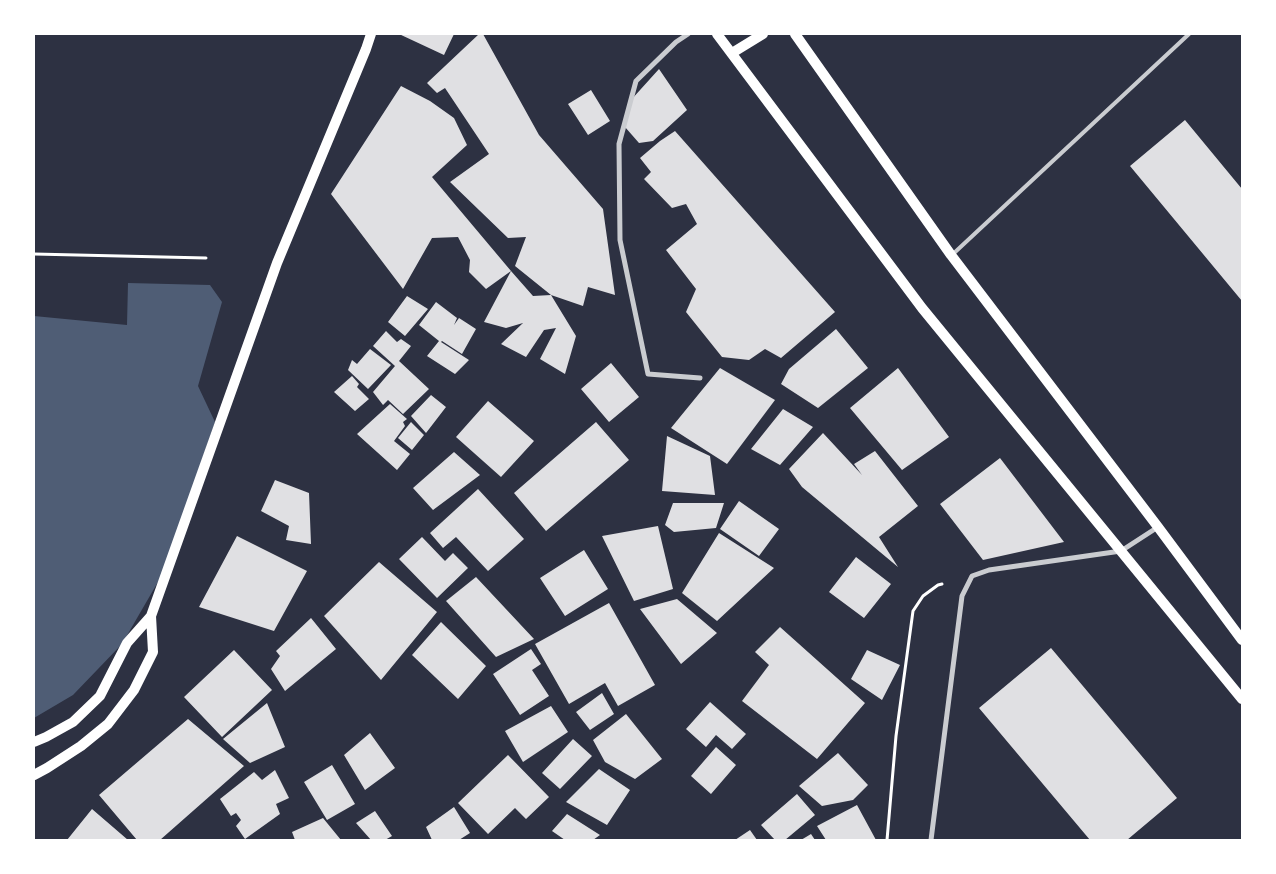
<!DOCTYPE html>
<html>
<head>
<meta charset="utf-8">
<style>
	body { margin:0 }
	#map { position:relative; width:1276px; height:874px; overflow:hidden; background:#2d3142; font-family:Figtree,sans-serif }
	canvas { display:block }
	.frame { position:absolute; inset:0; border:35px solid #fff; pointer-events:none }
</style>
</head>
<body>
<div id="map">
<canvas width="1276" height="874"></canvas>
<div class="frame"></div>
</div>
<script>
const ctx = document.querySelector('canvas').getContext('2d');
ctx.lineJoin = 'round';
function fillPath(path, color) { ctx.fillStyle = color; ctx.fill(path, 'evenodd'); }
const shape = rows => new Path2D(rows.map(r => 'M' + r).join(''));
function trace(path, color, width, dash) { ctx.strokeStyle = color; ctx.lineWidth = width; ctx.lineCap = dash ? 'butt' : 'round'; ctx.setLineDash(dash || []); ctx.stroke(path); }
const water = shape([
	[128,283,210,285,222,302,198,386,215,422,162,575,122,644,73,695,34,718,34,316,127,325]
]);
const building = shape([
	[399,34,454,34,444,55],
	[479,34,483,34,539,135,603,209,615,295,588,287,583,306,551,295,515,266,526,237,508,238,450,182,489,154,445,88,437,93,427,83],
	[659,69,687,110,653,141,639,143,625,127,631,100],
	[401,86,430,101,454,118,467,145,432,177,511,271,486,289,469,272,470,260,458,237,432,238,403,289,331,194],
	[591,90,610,121,588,135,568,104],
	[1185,120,1242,189,1242,301,1130,166],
	[675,131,835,312,781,358,765,349,749,360,722,357,686,312,696,289,666,250,697,224,686,204,672,208,644,179,651,172,640,158,660,141],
	[511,271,533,296,551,295,576,336,565,374,540,359,556,328,544,330,526,357,501,344,523,323,506,328,484,322],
	[407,296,428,309,405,336,388,322],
	[436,302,457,318,454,325,459,318,476,329,462,354,442,341,441,342,469,360,455,374,427,356,439,341,419,325],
	[836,329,868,368,818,408,781,384,789,369],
	[386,331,397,342,401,339,411,346,399,361,429,389,403,414,388,400,383,405,373,392,395,366,373,346],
	[370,349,391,365,368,389,348,370,352,360,357,364],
	[611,363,639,397,609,422,581,389],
	[720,368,775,400,727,464,671,428],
	[898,368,949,437,902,470,850,408],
	[352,376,359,384,357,387,369,399,355,411,334,392],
	[431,395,446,407,426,433,411,416],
	[488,401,534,441,501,477,456,437],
	[390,404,407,419,403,422,405,426,394,441,410,454,397,470,357,434],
	[783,409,813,427,780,465,751,449],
	[411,422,424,435,412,450,398,438],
	[596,422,629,460,546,531,514,493],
	[823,433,862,475,854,464,875,451,918,506,879,537,898,567,802,487,789,469],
	[667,436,710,456,715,495,662,491],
	[454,452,480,475,433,510,413,488],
	[1000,458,1064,542,983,560,940,504],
	[275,480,309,493,311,544,286,540,289,526,261,511],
	[478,489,524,539,488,571,456,537,443,548,430,533],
	[739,501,779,529,759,556,720,529],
	[673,503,724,503,716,528,674,532,665,525],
	[658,526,673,589,634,601,602,536],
	[719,533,774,568,717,621,682,593],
	[237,536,307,571,274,631,199,607],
	[422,537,445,561,453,553,468,568,437,598,399,559],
	[584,550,608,589,565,616,540,578],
	[856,557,891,584,864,618,829,592],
	[379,562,437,612,381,680,324,616],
	[476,577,534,639,496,657,446,601],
	[677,599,717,633,681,664,640,609],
	[609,603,655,685,618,706,605,683,569,704,535,644],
	[311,618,336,649,285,691,271,669,280,656,276,651],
	[441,622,486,666,458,699,412,655],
	[780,627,865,703,817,759,742,701,769,665,755,652],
	[1051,648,1177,798,1127,840,1090,840,979,708],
	[531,649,541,664,532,670,549,696,520,715,493,674],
	[234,650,272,690,222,737,184,697],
	[867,650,900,665,882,700,851,679],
	[602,693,614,714,590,730,576,712],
	[710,702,746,734,732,749,716,735,706,747,686,729],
	[267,703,285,747,250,763,223,739],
	[551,706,568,732,523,762,505,731],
	[626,714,662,759,635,779,605,762,593,740],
	[188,719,244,766,160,840,137,840,99,795],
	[370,733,395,768,365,790,344,755],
	[573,739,592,756,560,789,542,773],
	[716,747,736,765,711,794,691,776],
	[838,753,868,785,853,800,822,806,799,786],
	[508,755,549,797,526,819,515,808,488,834,458,803],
	[332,765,355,804,327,820,304,782],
	[599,769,630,790,607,825,566,802],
	[275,770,289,798,276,804,280,814,245,839,236,826,241,820,236,813,231,816,220,799,254,772,262,780],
	[797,794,815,815,785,840,775,840,761,825],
	[857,805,876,840,826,840,817,826],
	[454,807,470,833,459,840,432,840,426,827],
	[92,809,128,840,67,840],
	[375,811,392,836,385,840,371,840,356,823],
	[567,814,600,835,593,840,565,840,552,831],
	[323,818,341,840,295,840,292,832],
	[750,830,757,840,735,840],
	[811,834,815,840,801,840]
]);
const path = shape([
	[34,254,206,258],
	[887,840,896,736,913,611,923,596,938,585,942,584]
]);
const service = shape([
	[953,254,1189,34]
]);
const minor = shape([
	[688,34,676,42,636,81,619,144,620,240,648,374,700,378],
	[931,840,962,596,972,576,989,570,1121,551,1158,527]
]);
const secondary = shape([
	[717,34,922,308,1242,699],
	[795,34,951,255,1158,527,1242,640],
	[732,53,763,34],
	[34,742,46,737,73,722,100,696,127,643,151,616],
	[34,775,47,768,81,746,108,724,134,690,153,652,151,616,277,263,366,49,371,34]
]);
fillPath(water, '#4f5d75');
fillPath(building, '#e0e0e3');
trace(path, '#fff', 3);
trace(service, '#caccd0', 4);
trace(minor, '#caccd0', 5);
trace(secondary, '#fff', 10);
</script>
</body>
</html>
